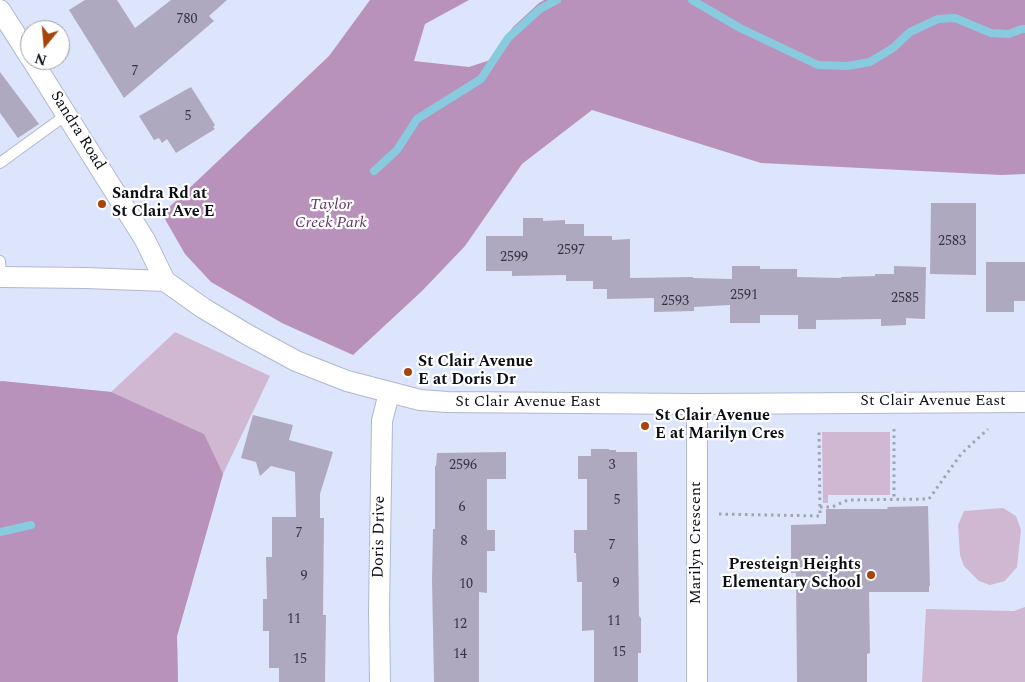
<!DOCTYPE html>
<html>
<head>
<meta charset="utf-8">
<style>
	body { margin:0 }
	#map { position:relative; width:1025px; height:682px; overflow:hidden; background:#dde5fc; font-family:Spectral,serif }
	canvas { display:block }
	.north { position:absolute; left:20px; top:20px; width:50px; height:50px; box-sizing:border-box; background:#fff; border:1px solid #9d9ea1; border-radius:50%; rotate:197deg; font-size:14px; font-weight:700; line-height:20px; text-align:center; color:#0b0d15 }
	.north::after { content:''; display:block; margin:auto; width:18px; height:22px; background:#a7440b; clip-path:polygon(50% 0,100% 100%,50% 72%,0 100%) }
</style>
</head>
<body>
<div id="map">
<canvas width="1025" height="682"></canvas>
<div class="north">N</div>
</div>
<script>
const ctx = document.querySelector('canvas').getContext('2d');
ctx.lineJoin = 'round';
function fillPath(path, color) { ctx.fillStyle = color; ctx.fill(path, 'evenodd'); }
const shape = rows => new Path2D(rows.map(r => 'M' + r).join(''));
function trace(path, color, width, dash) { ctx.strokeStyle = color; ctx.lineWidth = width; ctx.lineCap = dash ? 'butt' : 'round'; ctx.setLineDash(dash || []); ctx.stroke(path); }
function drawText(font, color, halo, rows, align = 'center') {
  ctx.font = font + ' Spectral,serif'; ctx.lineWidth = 4.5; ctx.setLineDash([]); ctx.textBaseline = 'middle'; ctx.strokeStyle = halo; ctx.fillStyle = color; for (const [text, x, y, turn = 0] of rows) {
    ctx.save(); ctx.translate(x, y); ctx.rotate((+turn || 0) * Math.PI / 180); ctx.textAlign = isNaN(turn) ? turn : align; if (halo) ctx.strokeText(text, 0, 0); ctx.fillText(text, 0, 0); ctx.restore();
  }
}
const green = shape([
	[175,332,270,376,223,474,177,636,178,682,0,682,0,382,1,381,111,392],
	[822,432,890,432,890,495,828,495,828,503,823,503],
	[1003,508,1016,516,1021,530,1017,567,1005,581,990,585,979,581,964,566,960,555,958,525,964,511],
	[1025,607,1025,682,922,682,926,609,1014,611]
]);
const forest = shape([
	[370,0,469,0,425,24,414,61,469,67,490,60,513,27,539,3,544,0,1025,0,1025,174,1001,175,761,163,592,110,522,164,465,246,422,291,353,355,282,323,211,282,185,254,162,214,329,56],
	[1,381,111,392,204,434,223,474,177,636,178,682,0,682,0,382]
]);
const stream = shape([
	[692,0,740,28,818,65,847,66,870,62,893,48,910,32,938,19,955,18,991,33,1009,34,1022,29,1025,29],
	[374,171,397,150,417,119,481,79,508,38,540,9,557,0],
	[0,532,31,525]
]);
const building = shape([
	[85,0,117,0,135,28,171,0,227,0,209,16,214,21,124,98,69,10],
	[0,72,39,124,18,138,0,113],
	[191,87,215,125,213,127,215,129,176,153,167,139,162,143,159,138,154,140,139,116],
	[931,203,976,203,976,275,930,274],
	[523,218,543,218,543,221,565,220,565,224,584,224,584,236,612,236,612,240,630,239,630,278,693,277,693,278,732,279,732,266,760,266,760,269,797,269,797,277,841,278,841,277,875,276,875,274,894,274,894,266,926,267,925,319,906,318,906,325,881,326,881,319,816,320,816,329,798,329,798,315,760,315,760,323,730,323,730,305,694,307,694,311,654,312,654,298,607,299,607,289,593,289,593,281,566,281,566,275,512,276,512,271,486,271,486,236,523,236],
	[986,262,1025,262,1025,301,1014,301,1014,312,986,312],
	[253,415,293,425,289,440,333,452,320,494,320,518,324,518,323,615,326,615,325,682,279,682,279,668,269,668,269,631,263,631,263,599,267,599,266,557,272,557,272,517,296,517,295,472,271,466,260,476,256,462,241,458],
	[591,449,609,449,609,450,616,450,616,452,637,452,639,616,641,618,641,653,638,653,638,682,594,682,594,630,582,631,582,582,577,582,576,553,574,553,574,530,587,530,587,479,578,479,578,456,591,456],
	[506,452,506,479,487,479,487,530,495,530,495,551,487,551,487,593,479,592,479,682,434,682,432,580,433,529,435,529,435,466,436,466,437,453],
	[928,506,930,586,929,586,929,592,869,592,870,653,867,654,867,682,797,682,796,573,791,573,791,525,826,524,826,509,888,509,887,507]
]);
const path = shape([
	[894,429,894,499],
	[820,507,832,507,848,500,929,499,961,454,988,429],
	[719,514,820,516,819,429]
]);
const service = shape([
	[0,163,66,115],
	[0,261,1,277]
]);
const minor = shape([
	[0,10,30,57],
	[32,60,145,240,165,281],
	[0,277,86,278,165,281,203,308,248,335,296,361,347,381,420,400,447,402,697,404,1025,402],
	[380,682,379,611,382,421,389,393],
	[697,682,697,404]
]);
const markers = [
	[102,204,5,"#a7440b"],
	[408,372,5,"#a7440b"],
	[645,426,5,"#a7440b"],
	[871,575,5,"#a7440b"]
];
const numberNames = [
	["780",187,20],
	["7",135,72],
	["5",188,117],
	["2583",952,242],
	["2597",571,251],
	["2599",514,258],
	["2591",744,296],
	["2585",905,299],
	["2593",675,302],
	["2596",463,466],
	["3",612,466],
	["5",617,501],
	["6",462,508],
	["7",299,534],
	["8",464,542],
	["7",612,546],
	["9",304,577],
	["9",616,584],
	["10",466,585],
	["11",294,620],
	["11",614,622],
	["12",460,625],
	["15",619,653],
	["14",460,655],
	["15",300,660]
];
const streetNames = [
	["Sandra Road",77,131,58],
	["St Clair Avenue East",933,402],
	["St Clair Avenue East",528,403],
	["Doris Drive",380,537,-89],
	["Marilyn Crescent",697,543,-90]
];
const poiNames = [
	["Sandra Rd at",112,195],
	["St Clair Ave E",112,213],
	["St Clair Avenue",418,363],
	["E at Doris Dr",418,381],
	["St Clair Avenue",655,417],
	["E at Marilyn Cres",655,435],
	["Presteign Heights",861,566,"right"],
	["Elementary School",861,584,"right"]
];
const parkNames = [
	["Taylor",331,206],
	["Creek Park",331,224]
];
fillPath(green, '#d0b8d2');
fillPath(forest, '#b892ba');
trace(stream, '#88cbde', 8);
fillPath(building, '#afa9c0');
trace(service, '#b0b8ce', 12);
trace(minor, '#b0b8ce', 22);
trace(path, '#9ea4b6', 3, [2.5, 4]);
trace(service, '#fff', 10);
trace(minor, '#fff', 20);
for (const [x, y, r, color] of markers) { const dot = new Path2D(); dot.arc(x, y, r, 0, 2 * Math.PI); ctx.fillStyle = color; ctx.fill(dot); trace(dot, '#fff', 2); }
drawText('14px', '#343440', null, numberNames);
drawText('16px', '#0b0d15', '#fff', streetNames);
drawText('bold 16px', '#0b0d15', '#fff', poiNames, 'left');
drawText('italic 16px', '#653569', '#fff', parkNames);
</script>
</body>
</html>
